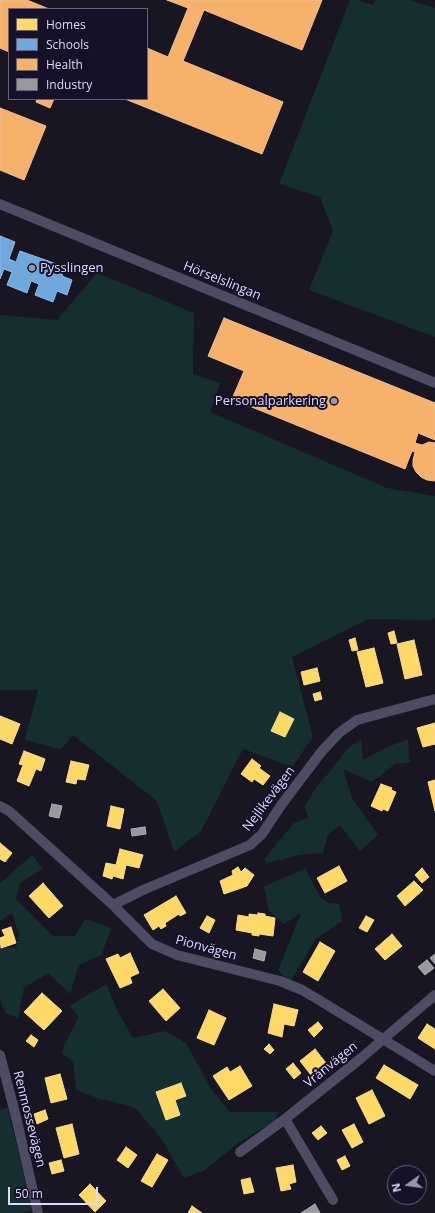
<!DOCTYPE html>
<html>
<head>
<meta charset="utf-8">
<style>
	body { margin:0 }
	#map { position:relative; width:435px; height:1213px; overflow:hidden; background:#181623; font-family:"Open Sans",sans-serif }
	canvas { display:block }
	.legend { position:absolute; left:8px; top:8px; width:140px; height:92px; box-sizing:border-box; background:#151128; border:1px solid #65617e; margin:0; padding:5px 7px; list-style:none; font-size:12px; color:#ded9fe }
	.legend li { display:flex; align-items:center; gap:8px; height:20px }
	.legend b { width:20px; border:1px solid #65617e }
	.north { position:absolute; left:387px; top:1165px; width:40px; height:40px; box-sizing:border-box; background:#151128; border:1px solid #65617e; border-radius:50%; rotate:256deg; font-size:11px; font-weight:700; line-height:16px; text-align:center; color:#ded9fe }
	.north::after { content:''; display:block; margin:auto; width:14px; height:18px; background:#9995b1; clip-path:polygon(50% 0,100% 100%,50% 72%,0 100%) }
	.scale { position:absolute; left:8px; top:1187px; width:90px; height:18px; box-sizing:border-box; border:2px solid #ded9fe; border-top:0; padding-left:5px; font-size:12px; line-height:14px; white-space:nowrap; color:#ded9fe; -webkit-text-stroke:3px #151128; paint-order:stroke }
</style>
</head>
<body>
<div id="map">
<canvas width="435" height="1213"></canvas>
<ul class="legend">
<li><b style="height:11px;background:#ffd966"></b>Homes</li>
<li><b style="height:11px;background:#6fa8dc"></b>Schools</li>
<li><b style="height:11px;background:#f6b26b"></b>Health</li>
<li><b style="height:11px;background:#999"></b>Industry</li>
</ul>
<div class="north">N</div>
<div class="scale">50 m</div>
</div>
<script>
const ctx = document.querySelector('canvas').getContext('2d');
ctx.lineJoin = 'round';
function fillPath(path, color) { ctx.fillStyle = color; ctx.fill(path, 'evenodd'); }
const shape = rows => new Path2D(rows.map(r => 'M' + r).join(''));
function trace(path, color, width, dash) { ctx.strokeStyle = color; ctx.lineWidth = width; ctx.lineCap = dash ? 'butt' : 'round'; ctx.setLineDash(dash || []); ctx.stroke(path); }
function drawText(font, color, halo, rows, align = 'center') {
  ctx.font = font + ' "Open Sans",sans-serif'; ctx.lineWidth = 4; ctx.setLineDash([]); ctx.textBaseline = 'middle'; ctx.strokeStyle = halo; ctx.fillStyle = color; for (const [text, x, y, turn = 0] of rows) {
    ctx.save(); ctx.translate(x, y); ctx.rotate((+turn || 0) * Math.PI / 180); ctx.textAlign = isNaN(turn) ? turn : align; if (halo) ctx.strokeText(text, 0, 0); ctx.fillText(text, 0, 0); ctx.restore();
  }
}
const green = shape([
	[350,0,357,0,373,5,375,0,409,0,435,8,435,337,309,290,333,231,320,197,279,184],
	[97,273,194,313,193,374,220,383,210,412,387,488,435,496,435,618,430,620,369,619,292,657,313,737,292,767,243,749,201,831,174,852,157,801,73,735,61,749,25,740,38,690,0,690,0,315,57,320],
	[361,739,363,760,389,746,408,740,410,762,395,764,372,782,343,769,352,798,378,835,360,851,340,825,328,834,323,853,299,855,267,863,264,859,294,823,309,818,304,807,319,783,327,775,347,749],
	[32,855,43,869,20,883,16,899,53,936,75,936,85,919,112,928,101,955,79,965,70,994,48,973,24,988,18,1018,5,1013,0,999,0,947,16,948,19,934,12,913,0,921,0,882,5,879],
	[305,868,321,898,329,903,339,904,342,921,315,940,290,982,278,970,301,913,284,924,269,911,264,887],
	[103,986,107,986,118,1012,133,1038,165,1031,186,1043,211,1089,230,1112,278,1112,276,1120,238,1143,205,1170,184,1178,159,1135,134,1107,97,1098,76,1090,73,1061,62,1054,64,1045,79,1017,69,1006],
	[8,1108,32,1211,19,1213,0,1213,0,1110]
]);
const homes = shape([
	[394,631,397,643,391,644,388,633,394,631],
	[355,638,358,650,352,651,349,640,355,638],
	[414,640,422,675,405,679,397,644,414,640],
	[374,648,383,683,366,687,357,652,374,648],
	[317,668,320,681,304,685,301,672,317,668],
	[320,692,322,699,315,701,313,694,320,692],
	[280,712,294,719,285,737,271,731,280,712],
	[0,716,20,724,12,744,0,739,0,716],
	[435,723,435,744,423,747,417,728,435,723],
	[24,751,45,759,41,771,36,769,29,786,17,781,23,765,19,764,24,751],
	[252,759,261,766,259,768,270,776,263,785,254,779,252,782,241,774,252,759],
	[71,761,89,765,85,780,77,779,76,784,66,782,71,761],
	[435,780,435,811,428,782,435,780],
	[381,784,392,788,391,790,396,792,388,811,383,809,382,811,371,806,381,784],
	[111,806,124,809,120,829,107,826,111,806],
	[0,843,12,853,5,862,0,859,0,843],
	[120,849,143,855,139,868,126,865,123,879,113,876,112,879,103,876,106,863,116,865,120,849],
	[339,866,347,881,325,893,317,878,339,866],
	[238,867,241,872,245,868,254,875,247,886,224,894,220,881,233,875,232,871,238,867],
	[422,868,429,877,422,883,415,875,422,868],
	[414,881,423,890,405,906,397,896,414,881],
	[43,883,63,906,49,918,29,896,43,883],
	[176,896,186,913,180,916,179,914,165,923,166,926,161,929,159,926,153,930,144,915,176,896],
	[258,913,265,914,265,916,275,918,273,936,259,934,259,936,252,935,252,933,236,930,238,915,249,917,249,914,258,915,258,913],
	[207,916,215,920,209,933,200,928,207,916],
	[366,916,374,920,367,932,359,928,366,916],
	[11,927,16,943,1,948,0,938,5,936,2,930,11,927],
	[392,934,402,946,385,960,375,949,392,934],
	[320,942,335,951,318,981,303,972,320,942],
	[130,953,139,973,130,977,132,983,120,988,106,959,118,954,120,958,130,953],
	[163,989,180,1008,166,1021,149,1001,163,989],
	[42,993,62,1011,44,1030,24,1012,42,993],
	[274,1004,298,1010,294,1026,284,1024,282,1037,268,1033,274,1004],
	[209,1010,226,1018,214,1045,197,1038,209,1010],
	[318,1022,323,1028,314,1037,308,1030,318,1022],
	[427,1024,435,1029,435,1049,418,1038,427,1024],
	[31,1035,38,1040,34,1047,26,1041,31,1035],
	[269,1044,274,1050,270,1054,264,1049,269,1044],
	[315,1049,326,1063,311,1075,300,1061,315,1049],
	[293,1063,301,1073,294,1079,286,1069,293,1063],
	[384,1065,418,1085,410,1099,376,1078,384,1065],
	[240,1066,252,1086,229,1100,213,1076,227,1067,230,1072,240,1066],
	[60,1074,67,1099,51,1103,45,1078,60,1074],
	[181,1083,186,1096,175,1100,180,1115,166,1120,156,1092,181,1083],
	[372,1090,385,1116,369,1124,356,1098,372,1090],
	[45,1110,48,1119,37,1124,34,1114,45,1110],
	[72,1124,79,1154,64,1158,56,1128,72,1124],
	[354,1124,363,1142,352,1148,342,1130,354,1124],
	[321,1126,327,1133,318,1140,312,1133,321,1126],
	[126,1147,137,1155,128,1168,117,1160,126,1147],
	[157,1154,168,1160,152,1187,141,1181,157,1154],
	[345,1156,350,1166,342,1170,337,1160,345,1156],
	[61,1160,64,1171,52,1174,49,1163,61,1160],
	[293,1165,296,1182,289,1184,291,1189,281,1191,276,1168,293,1165],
	[250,1178,254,1192,244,1194,241,1180,250,1178],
	[90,1184,106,1201,95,1212,79,1195,90,1184],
	[192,1206,202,1213,188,1213,192,1206]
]);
const schools = shape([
	[0,236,15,242,9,259,16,262,20,251,65,267,62,276,72,280,67,295,57,291,53,302,35,295,39,284,31,281,27,293,7,285,12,272,4,269,0,279,0,236]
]);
const health = shape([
	[0,0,27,0,49,9,9,9,9,52,0,48,0,0],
	[167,0,322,0,302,50,204,10,183,61,283,102,262,154,125,99,147,99,147,48,168,57,188,8,167,0],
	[37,99,54,99,50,108,36,102,37,99],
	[0,108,46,126,24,180,0,170,0,108],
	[224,318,435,403,435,440,418,433,415,443,422,445,429,442,435,443,435,481,427,480,421,477,416,472,413,466,413,460,415,452,412,451,405,469,232,399,244,371,208,356,224,318]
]);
const industry = shape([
	[52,804,62,806,59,818,49,816,52,804],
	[145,827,146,834,132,836,131,829,145,827],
	[255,949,266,952,264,961,253,958,255,949],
	[435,954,435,964,430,958,435,954],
	[427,960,434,968,425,975,418,967,427,960],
	[315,1204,320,1213,301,1213,315,1204]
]);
const street = shape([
	[0,204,435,383],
	[0,806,9,811,113,905,152,944,177,955,280,981,302,990,319,1000,435,1071],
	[113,905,143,890,250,845,262,834,282,804,322,751,339,733,357,720,435,699],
	[0,1055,17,1121,38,1213],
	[285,1119,333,1200],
	[240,1152,285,1119,360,1059,435,995]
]);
const markers = [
	[32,268,4,"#9995b1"],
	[334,401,4,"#9995b1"]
];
const poiNames = [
	["Pysslingen",40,268],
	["Personalparkering",326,401,"right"]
];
const streetNames = [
	["Hörselslingan",222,281,22],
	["Nejlikevägen",269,799,-53],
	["Pionvägen",206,948,15],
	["Vrånvägen",331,1065,-39],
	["Renmossevägen",29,1119,76]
];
fillPath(green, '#152e30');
fillPath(homes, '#ffd966');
trace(homes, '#f5d994', 1);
fillPath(schools, '#6fa8dc');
trace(schools, '#90b7e6', 1);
fillPath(health, '#f6b26b');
trace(health, '#efbe97', 1);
fillPath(industry, '#999');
trace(industry, '#aeacb7', 1);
trace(street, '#4d4c63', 10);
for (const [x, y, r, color] of markers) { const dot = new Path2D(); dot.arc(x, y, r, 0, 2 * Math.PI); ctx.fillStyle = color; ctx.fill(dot); trace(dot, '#151128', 1.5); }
drawText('13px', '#ded9fe', '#151128', poiNames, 'left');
drawText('13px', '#ded9fe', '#151128', streetNames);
</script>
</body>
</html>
